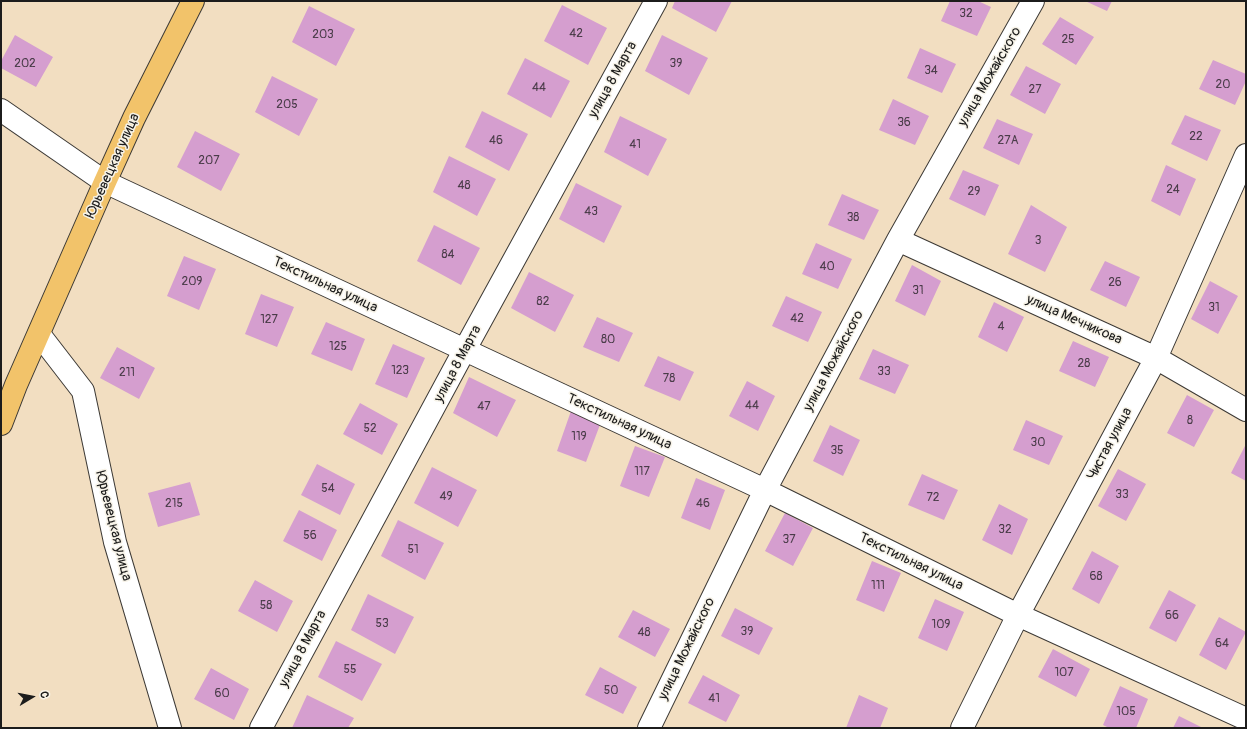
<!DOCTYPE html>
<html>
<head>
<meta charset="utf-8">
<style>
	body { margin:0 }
	#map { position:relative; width:1247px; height:729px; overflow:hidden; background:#f2dec1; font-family:Pangolin,sans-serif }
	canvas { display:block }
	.frame { position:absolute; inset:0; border:2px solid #1c1c1c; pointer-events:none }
	.north { position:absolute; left:12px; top:677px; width:40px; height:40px; -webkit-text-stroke:3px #f7f3e8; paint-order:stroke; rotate:80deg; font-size:11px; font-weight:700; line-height:16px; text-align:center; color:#1c1c1c }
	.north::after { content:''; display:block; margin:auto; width:14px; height:18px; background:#1c1c1c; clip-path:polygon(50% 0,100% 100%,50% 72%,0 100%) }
</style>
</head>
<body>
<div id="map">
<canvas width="1247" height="729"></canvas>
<div class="frame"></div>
<div class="north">С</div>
</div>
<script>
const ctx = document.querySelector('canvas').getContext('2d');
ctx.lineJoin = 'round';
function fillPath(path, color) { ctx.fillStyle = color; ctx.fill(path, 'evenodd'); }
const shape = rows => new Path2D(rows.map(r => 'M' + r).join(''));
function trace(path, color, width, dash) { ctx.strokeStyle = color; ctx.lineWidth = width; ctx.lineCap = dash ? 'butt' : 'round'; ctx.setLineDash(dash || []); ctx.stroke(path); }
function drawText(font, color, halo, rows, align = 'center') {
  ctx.font = font + ' Pangolin,sans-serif'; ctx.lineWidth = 3; ctx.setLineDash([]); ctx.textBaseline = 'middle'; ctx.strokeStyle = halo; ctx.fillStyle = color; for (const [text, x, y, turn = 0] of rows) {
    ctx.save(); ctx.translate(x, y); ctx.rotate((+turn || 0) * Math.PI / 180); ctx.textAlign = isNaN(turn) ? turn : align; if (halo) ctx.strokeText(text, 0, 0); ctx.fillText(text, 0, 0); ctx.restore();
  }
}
const building = shape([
	[675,1,732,1,716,32,672,8],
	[950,1,978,1,991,7,977,36,941,21],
	[1085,1,1112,1,1107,11],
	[562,5,607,28,588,65,544,41],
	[309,6,355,29,336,66,292,42],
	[1060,17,1094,37,1076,65,1042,44],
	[15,35,53,57,36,87,1,68,1,61],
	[662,35,708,58,689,95,645,71],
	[920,48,956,64,942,93,907,78],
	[525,58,570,81,551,118,507,94],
	[1213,60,1246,74,1246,81,1235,105,1199,89],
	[1026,66,1061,84,1045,114,1010,95],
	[272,76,318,99,299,136,255,112],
	[893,99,929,116,915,145,879,130],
	[482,111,528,134,509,171,465,147],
	[1185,115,1221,130,1207,161,1171,144],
	[620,116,667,139,648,176,604,152],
	[997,119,1033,134,1019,165,983,148],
	[195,131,240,154,221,191,177,167],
	[449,156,496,179,477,216,433,192],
	[1166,165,1196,179,1180,216,1151,201],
	[963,170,999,185,985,216,949,199],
	[576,183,622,206,604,243,559,219],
	[842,194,879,210,864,240,828,225],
	[1031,205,1067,227,1045,272,1008,254],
	[434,225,480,248,461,285,417,261],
	[816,243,852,259,838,289,802,274],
	[184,256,216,269,199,310,167,296],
	[1105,261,1140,277,1126,307,1090,290],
	[912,265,941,281,925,316,895,301],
	[529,272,574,295,555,332,511,308],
	[1210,281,1238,296,1218,334,1191,319],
	[261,294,294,307,277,347,245,334],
	[786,296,822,312,808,342,772,326],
	[994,302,1024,317,1007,352,978,337],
	[597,317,633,333,619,362,583,347],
	[326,322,365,339,352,371,311,354],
	[1073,341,1109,357,1095,387,1059,371],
	[393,344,425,358,407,398,375,384],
	[117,347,155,368,139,399,100,378],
	[873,349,909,365,895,394,859,379],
	[658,356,694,372,680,401,644,386],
	[469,377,516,400,497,437,453,413],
	[747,381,775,396,758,431,729,416],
	[1187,395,1214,410,1194,447,1167,433],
	[360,403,398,424,382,455,343,434],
	[571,411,601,422,586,462,557,451],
	[1026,420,1063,436,1049,465,1013,450],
	[830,425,860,440,843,476,813,461],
	[1246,444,1246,481,1231,473],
	[635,446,665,457,649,497,620,486],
	[317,464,355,484,340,515,301,495],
	[432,467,477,490,458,527,414,503],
	[1118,469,1146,484,1126,521,1098,506],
	[922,474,958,490,944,520,908,505],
	[696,478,725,490,710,530,681,518],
	[190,482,200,515,158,527,148,493],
	[999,504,1028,519,1012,555,982,540],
	[299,510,337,530,322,561,283,541],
	[785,513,813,528,793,566,765,551],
	[398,520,444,543,425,580,381,556],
	[1092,551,1119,566,1099,604,1072,589],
	[872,561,901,573,884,612,856,600],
	[255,580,293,601,277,632,238,611],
	[1169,590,1196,605,1176,642,1149,628],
	[368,594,414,617,395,654,351,630],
	[935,599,964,612,947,651,918,638],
	[735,608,773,628,759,655,721,636],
	[633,610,670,629,655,657,618,637],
	[1219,617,1246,632,1226,670,1199,655],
	[336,641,382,664,362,701,318,677],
	[1053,649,1090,669,1076,697,1038,677],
	[600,667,637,687,623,714,585,695],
	[211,668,249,689,234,720,194,699],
	[703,675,740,695,726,722,688,703],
	[1120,686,1148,699,1136,728,1109,728,1103,725],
	[307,695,354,718,348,728,292,728],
	[859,695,888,708,880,728,846,728],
	[1179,716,1203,728,1173,728]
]);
const minor = shape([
	[1,110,105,182,765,490,1018,615,1246,719],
	[898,240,1156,358,1246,410],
	[39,334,83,391,115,542,170,728],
	[261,728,464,351,656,1],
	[649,728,765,490,898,240,1033,1],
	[962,728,1018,615,1156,358,1246,155]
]);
const major = shape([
	[1,424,16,385,105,182,134,118,193,1]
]);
const numberNames = [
	["32",966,14],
	["42",576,34],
	["203",323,35],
	["25",1068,40],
	["202",25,64],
	["39",676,64],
	["34",931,71],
	["20",1223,85],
	["44",539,88],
	["27",1035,90],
	["205",287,105],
	["36",904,123],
	["22",1196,137],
	["46",496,141],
	["27А",1008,141],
	["41",635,145],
	["207",209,161],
	["48",464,186],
	["24",1173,190],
	["29",974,192],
	["43",591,212],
	["38",853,218],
	["3",1038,241],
	["84",448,255],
	["40",827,267],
	["209",192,282],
	["26",1115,283],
	["31",918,291],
	["82",543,302],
	["31",1214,308],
	["42",797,319],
	["127",269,320],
	["4",1001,327],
	["80",608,340],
	["125",338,347],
	["28",1084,364],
	["123",400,371],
	["33",884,372],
	["211",127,373],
	["78",669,379],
	["44",752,406],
	["47",484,407],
	["8",1190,421],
	["52",370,429],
	["119",579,437],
	["30",1038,443],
	["35",837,451],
	["117",642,472],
	["54",328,489],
	["33",1122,495],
	["49",446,497],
	["72",933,498],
	["215",174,504],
	["46",703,504],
	["32",1005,530],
	["56",310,536],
	["37",789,540],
	["51",413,550],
	["68",1096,577],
	["111",878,586],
	["58",266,606],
	["66",1172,616],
	["53",382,624],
	["109",941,625],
	["39",747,632],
	["48",644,633],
	["64",1222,644],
	["55",350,670],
	["107",1064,673],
	["50",611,691],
	["60",222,694],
	["41",714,699],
	["105",1126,712]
];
const streetNames = [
	["улица Можайского",990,77,-60],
	["улица 8 Марта",613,80,-61],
	["Юрьевецкая улица",113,166,-66],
	["Текстильная улица",325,285,25],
	["улица Мечникова",1074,320,24],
	["улица Можайского",834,361,-62],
	["улица 8 Марта",458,364,-62],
	["Текстильная улица",619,422,25],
	["Чистая улица",1110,444,-62],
	["Юрьевецкая улица",113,526,76],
	["Текстильная улица",911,562,26],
	["улица 8 Марта",303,649,-62],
	["улица Можайского",687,649,-64]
];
fillPath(building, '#d59ecf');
trace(minor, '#3c3935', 24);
trace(major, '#3c3935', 24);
trace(minor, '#fff', 22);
trace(major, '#f2c36a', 22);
drawText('12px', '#4a3c49', null, numberNames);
drawText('14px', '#1c1c1c', '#f7f3e8', streetNames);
</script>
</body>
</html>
